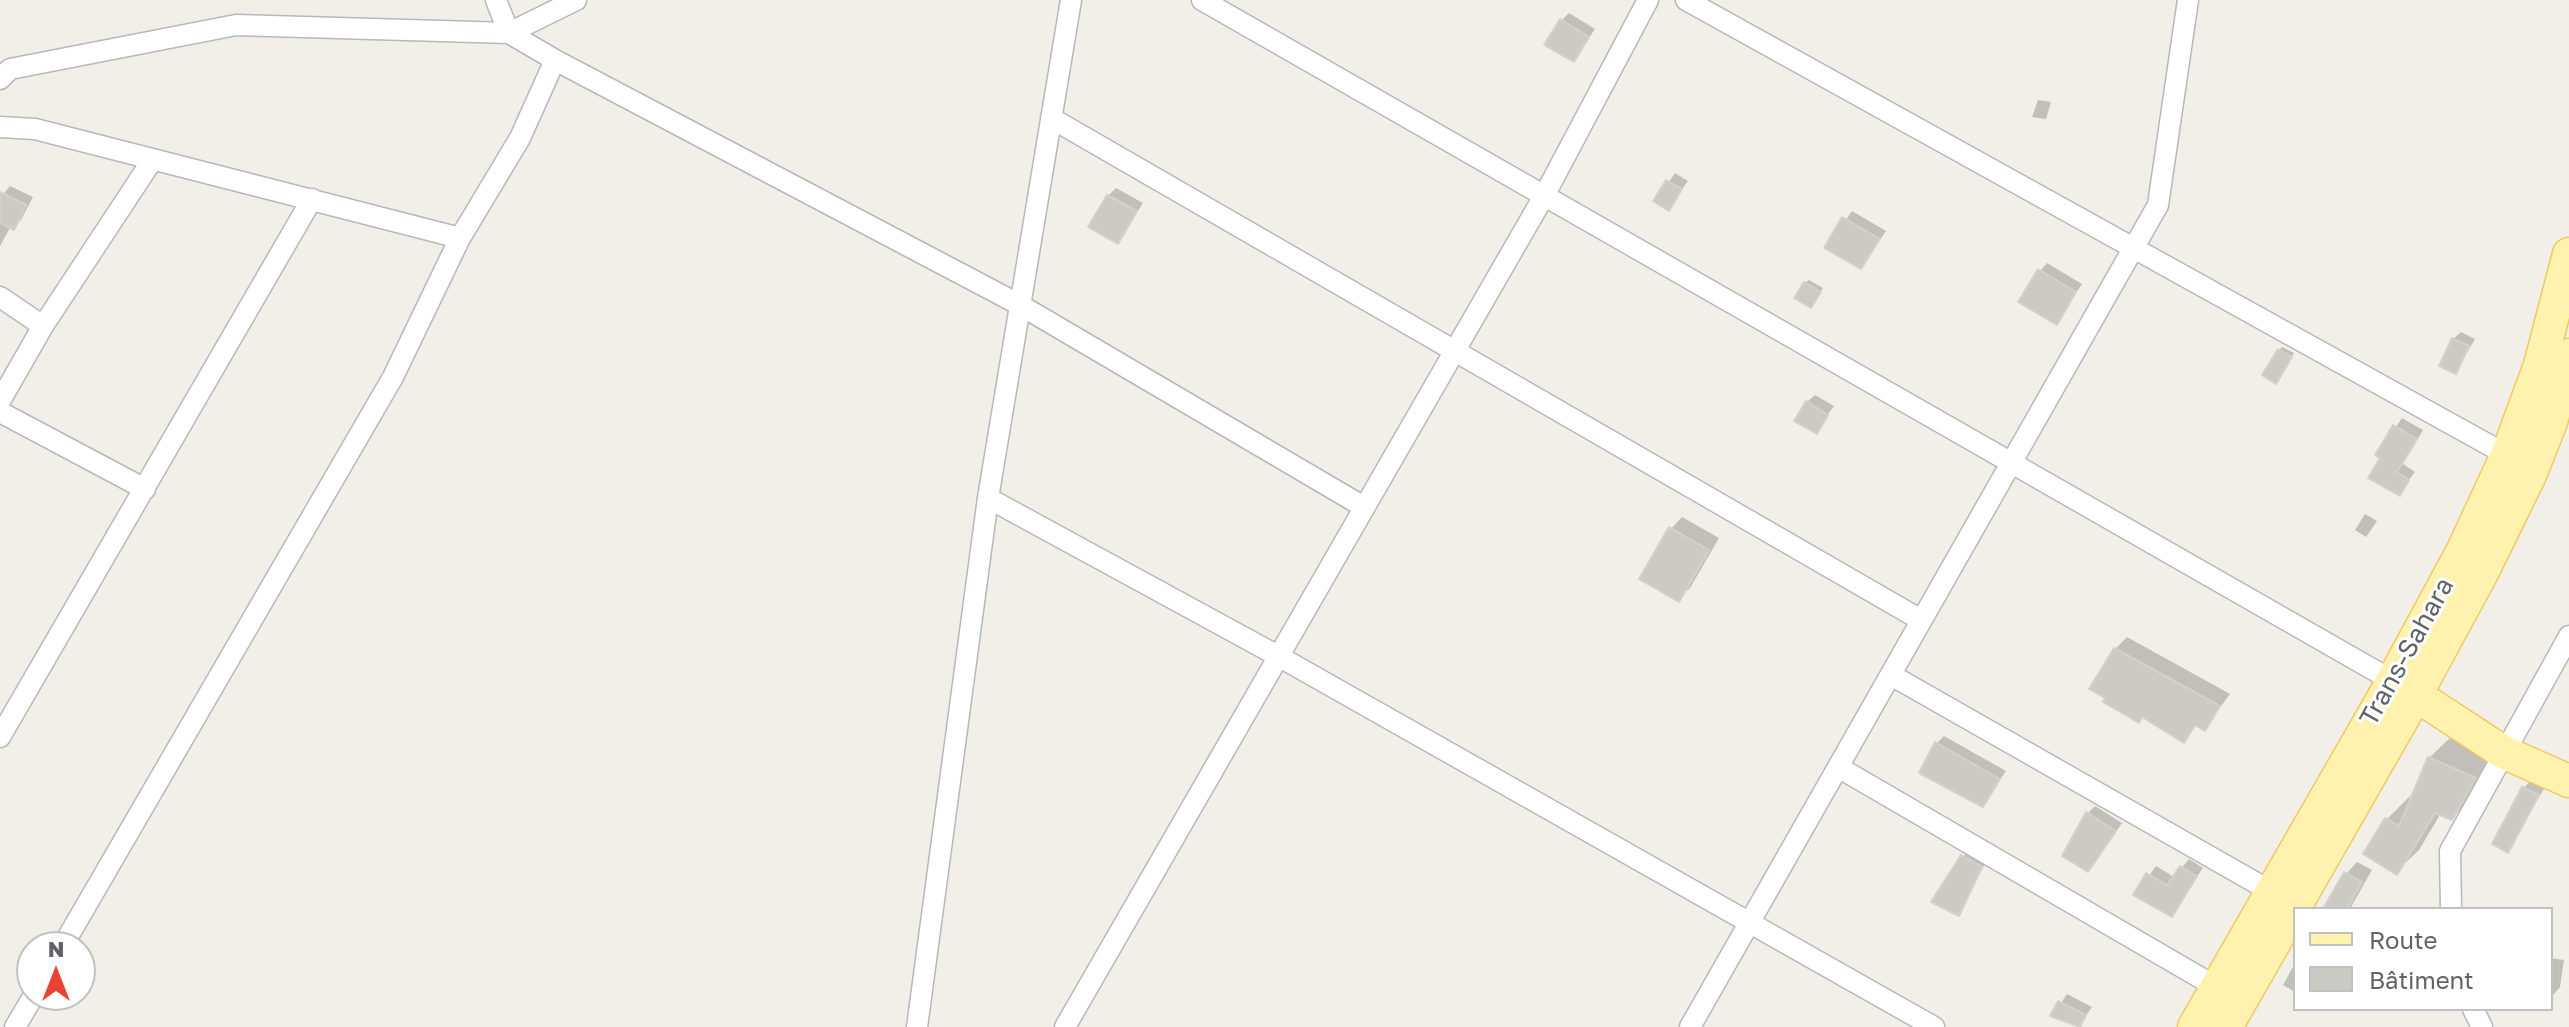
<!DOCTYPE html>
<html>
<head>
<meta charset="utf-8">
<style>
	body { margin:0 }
	#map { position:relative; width:2569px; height:1027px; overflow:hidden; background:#f1efe8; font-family:"Golos Text",sans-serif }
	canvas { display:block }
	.legend { position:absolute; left:2293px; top:907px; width:260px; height:104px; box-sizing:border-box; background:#fff; border:2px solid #bfc1c3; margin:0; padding:10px 14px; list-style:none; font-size:24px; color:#5f6368 }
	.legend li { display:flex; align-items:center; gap:16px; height:40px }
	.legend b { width:40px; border:2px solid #bfc1c3 }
	.north { position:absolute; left:16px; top:931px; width:80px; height:80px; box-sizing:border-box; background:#fff; border:2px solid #bfc1c3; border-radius:50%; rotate:0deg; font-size:22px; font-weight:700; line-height:32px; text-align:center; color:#5f6368 }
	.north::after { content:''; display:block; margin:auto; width:28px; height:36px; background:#ea4335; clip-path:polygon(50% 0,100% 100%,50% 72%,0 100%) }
</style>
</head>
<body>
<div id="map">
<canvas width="2569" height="1027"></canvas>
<ul class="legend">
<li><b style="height:10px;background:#fff2af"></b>Route</li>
<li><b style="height:22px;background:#cccac5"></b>Bâtiment</li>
</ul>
<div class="north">N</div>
</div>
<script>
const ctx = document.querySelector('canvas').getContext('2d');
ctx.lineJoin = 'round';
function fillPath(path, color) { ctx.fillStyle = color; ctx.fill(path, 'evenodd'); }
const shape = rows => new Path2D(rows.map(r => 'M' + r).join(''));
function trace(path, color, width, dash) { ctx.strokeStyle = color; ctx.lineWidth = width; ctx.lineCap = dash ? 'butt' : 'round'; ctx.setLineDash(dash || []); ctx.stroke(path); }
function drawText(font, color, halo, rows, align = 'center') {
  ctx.font = font + ' "Golos Text",sans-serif'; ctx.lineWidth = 6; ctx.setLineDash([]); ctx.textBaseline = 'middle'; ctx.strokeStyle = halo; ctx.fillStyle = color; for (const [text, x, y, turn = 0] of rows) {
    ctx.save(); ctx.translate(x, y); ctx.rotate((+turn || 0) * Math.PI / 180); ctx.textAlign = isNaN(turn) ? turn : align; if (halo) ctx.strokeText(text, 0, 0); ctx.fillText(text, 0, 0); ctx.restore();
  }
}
const shadow = shape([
	[1569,13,1595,29,1574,60,1561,21],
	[2038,100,2051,102,2046,119,2032,117],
	[1675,173,1688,181,1668,208,1656,201],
	[10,186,33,197,21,220,11,226,0,246,0,198],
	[1116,188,1143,203,1118,242,1108,196],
	[1852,211,1886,231,1861,267,1827,247],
	[2047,263,2082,284,2056,322,2040,271],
	[1809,280,1823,288,1811,306,1805,283],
	[2461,332,2475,339,2456,371,2453,339],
	[2282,347,2294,353,2279,378,2279,350],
	[1815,395,1834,406,1816,431,1807,402],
	[2402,418,2423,430,2403,464,2415,472,2399,493,2383,457,2378,454],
	[2365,514,2377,521,2366,537,2355,530],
	[1682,517,1719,538,1690,588,1678,599,1671,529],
	[2127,637,2230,694,2205,728,2198,724,2184,740,2143,716,2139,721,2115,649],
	[1944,736,2006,771,1982,805,1937,743],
	[2452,736,2497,755,2475,795,2452,818,2441,813,2419,850,2396,872,2366,854,2387,819,2410,796,2413,798,2429,758],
	[2531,780,2545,787,2508,850,2524,788],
	[2095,806,2122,823,2095,862,2088,813],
	[1969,850,1987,860,1958,914,1934,902,1946,878],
	[2189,859,2203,868,2171,914,2136,894,2156,866,2174,877],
	[2357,862,2372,870,2350,909,2326,909,2346,874],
	[2551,958,2564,960,2560,987,2553,995],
	[2295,963,2295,992,2283,985],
	[2067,994,2092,1007,2078,1027,2053,1015]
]);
const building = shape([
	[1560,19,1589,37,1574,62,1544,45,1560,19],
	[1666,180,1682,189,1669,211,1653,201,1666,180],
	[0,192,26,205,14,230,0,223,0,192],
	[1107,195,1137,211,1118,244,1088,227,1107,195],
	[1842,217,1880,239,1861,269,1824,248,1842,217],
	[2038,269,2076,292,2057,325,2018,302,2038,269],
	[1804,282,1821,292,1811,308,1794,298,1804,282],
	[2452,338,2469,346,2456,374,2439,366,2452,338],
	[2278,349,2292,357,2276,384,2262,375,2278,349],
	[1806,401,1828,415,1817,434,1794,421,1806,401],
	[2393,425,2417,439,2397,472,2409,480,2400,496,2368,478,2380,458,2375,455,2393,425],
	[1669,527,1709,550,1679,602,1639,579,1669,527],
	[2114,648,2220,706,2205,731,2195,725,2184,743,2142,717,2139,723,2103,702,2105,698,2089,689,2114,648],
	[1935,742,2000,779,1983,807,1919,773,1935,742],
	[2428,757,2476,778,2452,820,2435,813,2397,875,2363,854,2385,818,2399,826,2428,757],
	[2522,787,2539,795,2508,853,2492,844,2522,787],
	[2086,812,2116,831,2088,872,2062,856,2086,812],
	[1961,855,1982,867,1959,916,1931,902,1961,855],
	[2180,866,2197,876,2172,917,2133,895,2146,873,2167,885,2180,866],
	[2344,872,2362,882,2347,909,2323,909,2344,872],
	[2058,1001,2086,1015,2080,1027,2050,1016,2058,1001]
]);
const street = shape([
	[496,0,509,33,555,60,1020,305,1364,507],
	[1202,0,2393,681],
	[1686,0,2507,455],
	[0,79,10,69,236,25,509,33,576,0],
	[1051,118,1921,620],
	[0,127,35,129,460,238],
	[0,297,43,326],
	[0,401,43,326,153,159],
	[0,412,145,489],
	[988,498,1278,656,1934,1027],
	[1891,675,2272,892],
	[0,737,312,199],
	[1838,767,2218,988],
	[2451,909,2450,851,2569,636],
	[62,947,393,377,460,238,520,138,555,60],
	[2473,1009,2482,1027],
	[15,1027,34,995],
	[917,1027,988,498,1071,0],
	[1065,1027,1544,196,1648,0],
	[1690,1027,2158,205,2188,0]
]);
const primary = shape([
	[2399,684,2503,752,2569,781],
	[2194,1027,2382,700,2463,550,2507,455,2540,365,2569,254],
	[2226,1027,2407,711,2482,573,2530,475,2551,422,2569,355]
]);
const streetNames = [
	["Trans-Sahara",2407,652,-61]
];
fillPath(shadow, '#0003');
fillPath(building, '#cccac5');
trace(building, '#d6d1c6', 2);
trace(street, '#b5b8bc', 23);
trace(primary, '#f2c960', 35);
trace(street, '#fff', 20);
trace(primary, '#fff2af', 32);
drawText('26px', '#5f6368', '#fff', streetNames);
</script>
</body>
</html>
